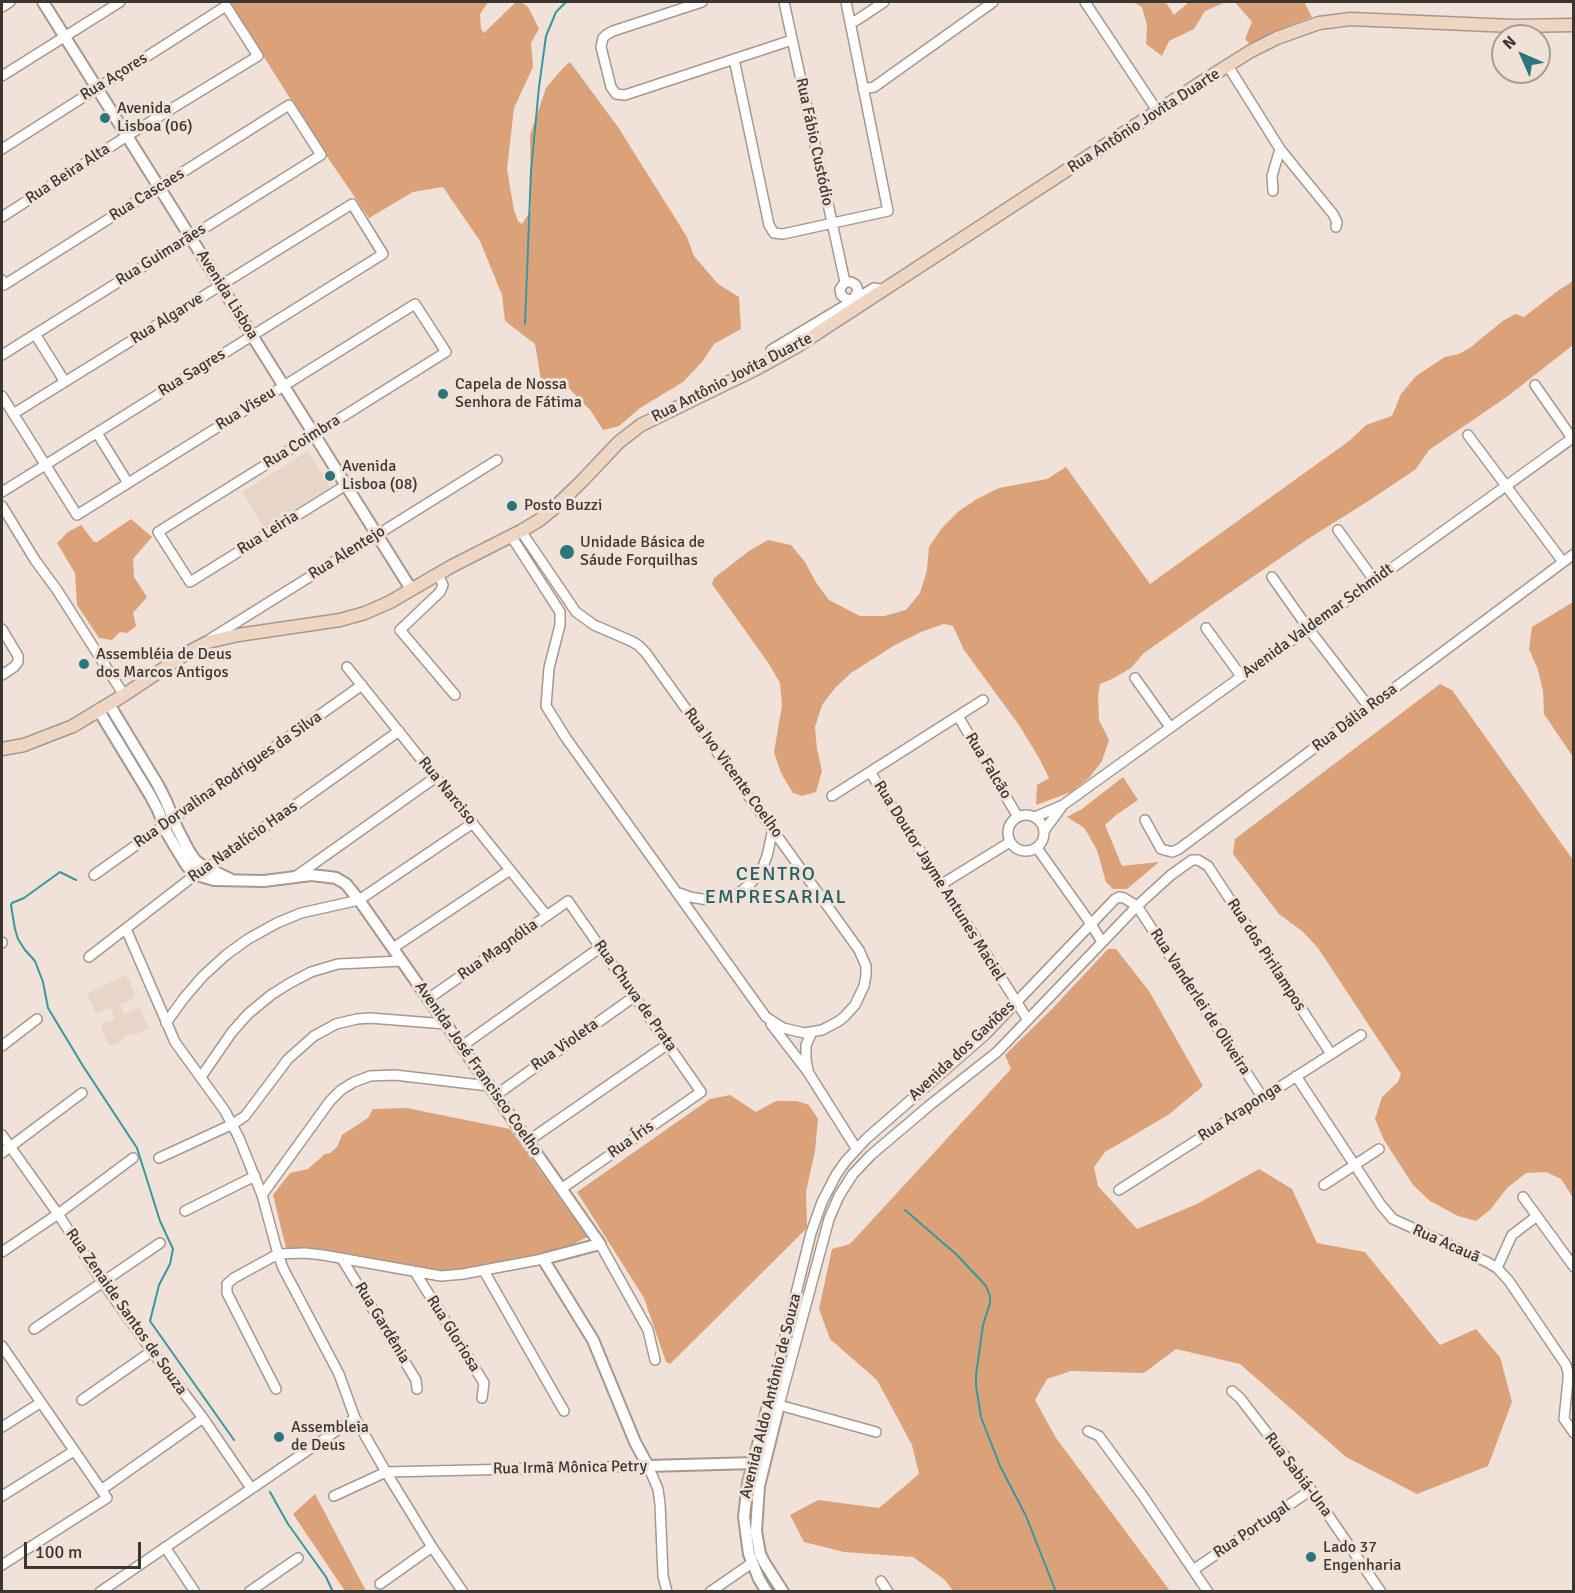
<!DOCTYPE html>
<html>
<head>
<meta charset="utf-8">
<style>
	body { margin:0 }
	#map { position:relative; width:1575px; height:1593px; overflow:hidden; background:#f0e2d8; font-family:Signika,sans-serif }
	canvas { display:block }
	.frame { position:absolute; inset:0; border:3px solid #3c3632; pointer-events:none }
	.north { position:absolute; left:1491px; top:24px; width:60px; height:60px; box-sizing:border-box; background:#f0e2d8; border:2px solid #a89d96; border-radius:50%; rotate:315deg; font-size:16px; font-weight:700; line-height:24px; text-align:center; color:#3c3632 }
	.north::after { content:''; display:block; margin:auto; width:21px; height:27px; background:#2b757b; clip-path:polygon(50% 0,100% 100%,50% 72%,0 100%) }
	.scale { position:absolute; left:24px; top:1542px; width:117px; height:27px; box-sizing:border-box; border:3px solid #3c3632; border-top:0; padding-left:8px; font-size:18px; line-height:21px; white-space:nowrap; color:#3c3632; -webkit-text-stroke:4px #f0e2d8; paint-order:stroke }
</style>
</head>
<body>
<div id="map">
<canvas width="1575" height="1593"></canvas>
<div class="frame"></div>
<div class="north">N</div>
<div class="scale">100 m</div>
</div>
<script>
const ctx = document.querySelector('canvas').getContext('2d');
ctx.lineJoin = 'round';
function fillPath(path, color) { ctx.fillStyle = color; ctx.fill(path, 'evenodd'); }
const shape = rows => new Path2D(rows.map(r => 'M' + r).join(''));
function trace(path, color, width, dash) { ctx.strokeStyle = color; ctx.lineWidth = width; ctx.lineCap = dash ? 'butt' : 'round'; ctx.setLineDash(dash || []); ctx.stroke(path); }
function drawText(font, color, halo, rows, align = 'center') {
  ctx.font = font + ' Signika,sans-serif'; ctx.lineWidth = 6; ctx.setLineDash([]); ctx.textBaseline = 'middle'; ctx.strokeStyle = halo; ctx.fillStyle = color; for (const [text, x, y, turn = 0] of rows) {
    ctx.save(); ctx.translate(x, y); ctx.rotate((+turn || 0) * Math.PI / 180); ctx.textAlign = isNaN(turn) ? turn : align; if (halo) ctx.strokeText(text, 0, 0); ctx.fillText(text, 0, 0); ctx.restore();
  }
}
const built = shape([
	[308,451,330,487,264,528,242,492],
	[125,975,127,978,129,978,131,984,130,985,131,987,132,987,135,997,120,1005,125,1014,140,1007,149,1029,134,1035,132,1033,123,1037,124,1040,109,1046,101,1028,102,1027,101,1024,115,1019,111,1008,96,1014,94,1012,92,1004,87,996,89,995,88,993]
]);
const forest = shape([
	[229,2,488,2,480,14,481,29,484,33,516,2,521,2,528,7,539,29,531,43,533,67,514,108,507,169,514,210,518,221,522,224,531,210,530,135,546,88,563,68,570,62,618,127,655,186,687,237,694,256,718,284,739,297,741,329,714,344,702,362,683,382,640,408,619,426,603,430,591,411,562,381,542,386,535,344,505,321,502,295,480,241,443,187,413,192,369,218,324,152],
	[1133,2,1162,2,1167,4,1174,15,1189,2,1226,2,1205,11,1194,29,1169,41,1162,56,1146,44,1147,25,1142,7],
	[1235,2,1304,2,1312,17,1286,27,1251,45,1245,39,1252,22],
	[1573,281,1573,345,1508,396,1429,450,1416,469,1370,500,1311,537,1216,602,1144,653,1131,668,1112,679,1100,684,1098,697,1099,720,1109,740,1102,761,1089,778,1071,792,1036,805,1037,785,1049,778,1039,758,1019,725,964,650,953,626,944,624,921,632,895,645,851,673,835,688,822,705,815,727,817,749,822,771,816,792,802,796,793,793,781,773,774,752,782,706,780,683,769,664,712,584,714,578,749,551,768,540,791,545,805,562,815,581,829,600,860,616,884,616,906,610,920,593,927,570,929,547,942,528,959,511,977,499,999,488,1047,479,1066,467,1150,584,1349,441,1366,425,1392,416,1401,394,1416,376,1445,357,1459,354,1471,347,1504,320,1516,314,1524,317,1559,290],
	[131,519,152,537,133,559,134,577,147,597,133,613,136,626,127,633,120,632,112,640,99,638,77,605,75,573,57,543,68,532,81,525,94,542,97,542],
	[1573,602,1573,757,1544,714,1543,691,1538,670,1529,649,1532,627],
	[1440,684,1452,690,1573,860,1573,1198,1561,1179,1546,1172,1526,1173,1507,1188,1490,1210,1476,1221,1458,1216,1430,1201,1413,1185,1384,1140,1375,1119,1382,1097,1398,1082,1401,1074,1318,948,1302,931,1279,914,1233,854,1235,839],
	[1123,777,1138,800,1116,815,1105,825,1122,866,1159,862,1127,889,1113,889,1106,882,1097,850,1086,831,1083,827,1067,817,1082,809],
	[1108,949,1116,949,1149,991,1203,1086,1168,1115,1105,1152,1094,1167,1098,1186,1137,1229,1197,1204,1259,1169,1292,1189,1317,1243,1365,1252,1440,1345,1476,1329,1500,1357,1512,1402,1488,1466,1417,1494,1346,1457,1240,1364,1176,1349,1144,1373,1071,1371,1047,1379,1035,1400,1056,1438,1170,1591,953,1591,945,1580,913,1557,844,1552,804,1542,790,1515,818,1500,879,1508,919,1474,912,1445,877,1380,830,1339,819,1309,832,1249,850,1244,1011,1069,1005,1055,1052,1009],
	[730,1095,756,1112,776,1101,797,1101,809,1105,818,1119,815,1151,806,1192,807,1228,670,1364,666,1362,644,1298,577,1192,710,1099],
	[407,1108,510,1129,587,1237,572,1245,543,1254,482,1266,441,1271,324,1250,286,1248,273,1195,290,1173,308,1169,325,1154,330,1153,337,1147,342,1135,368,1118,373,1109],
	[315,1494,366,1591,345,1591,293,1514]
]);
const stream = shape([
	[525,324,531,171,539,87,546,36,556,12,566,2],
	[76,880,60,872,24,898,12,903,11,905,15,929,18,939,25,950,35,961,43,982,48,1008,83,1066,137,1148,160,1221,173,1249,170,1264,159,1285,150,1321,234,1440],
	[905,1210,957,1255,986,1286,990,1296,990,1303,983,1325,976,1375,976,1386,981,1417,1000,1466,1026,1516,1056,1592],
	[270,1492,288,1524,326,1577,333,1592]
]);
const minor = shape([
	[702,2,613,31,606,35,603,38,601,47,611,87,616,94,625,95,792,40],
	[784,2,845,282],
	[1085,2,1158,112],
	[2,7,10,2],
	[850,23,857,20,884,2],
	[734,59,769,225,774,233,783,234,888,211,846,2],
	[1228,66,1280,149,1272,176,1273,191],
	[2,76,120,2],
	[863,89,874,87,993,2],
	[2,149,226,6,258,56,127,136,2,217],
	[1280,149,1333,214,1337,222,1336,227],
	[2,280,4,285,289,105,321,155,2,355],
	[845,282,851,282,856,285,858,291,853,300,846,299,841,295,840,289,845,282],
	[35,334,65,382],
	[772,360,771,350,874,288,885,290],
	[1535,385,1572,438],
	[2,396,77,515,415,304,446,352,158,532,190,582,346,485],
	[97,433,128,483],
	[1468,435,1563,562],
	[2,492,383,254,352,204,13,414],
	[2,506,35,560,57,590,124,695],
	[1338,530,1374,580],
	[511,536,560,612,560,625,549,668,546,706,566,738,766,1017,783,1028,804,1033,822,1030,839,1021,845,1016,855,1005,864,986,866,975,866,966,859,950,646,653,638,645,631,641,594,625,576,612,521,531],
	[438,574,443,585,440,592,400,630,455,695],
	[1272,577,1308,628,1369,707],
	[1206,628,1241,676],
	[2,629,18,656,18,662,14,667,2,675],
	[210,639,497,460],
	[347,667,547,916],
	[1135,678,1170,727],
	[958,716,1018,817],
	[870,772,1028,1020],
	[832,796,983,700],
	'1008 833a18 18 0 1 1 36 0a18 18 0 1 1-36 0Z',
	[1035,817,1063,805,1574,437],
	[1145,820,1161,849,1172,852,1179,849,1574,554],
	[1044,831,1063,805],
	[1037,848,1091,924,1102,942],
	[94,875,362,685],
	[295,877,436,777],
	[942,884,1010,842],
	[679,893,690,897,708,900,733,896,743,890,751,883,762,869,767,856,773,829],
	[126,929,175,1042,225,1111,239,1138,262,1195,278,1254,305,1253,323,1255,441,1276,463,1274,543,1259],
	[2,943,2,942],
	[393,948,510,870],
	[89,957,195,875,206,869,399,731],
	[428,999,568,901,701,1092,561,1189],
	[166,1023,184,998,203,976,226,955,248,939,277,923,301,913,359,900,473,823],
	[771,1024,808,1072,856,1148],
	[2,1046,37,1019],
	[462,1046,601,947],
	[808,1070,806,1059,806,1045,812,1032],
	[1296,1076,1381,1205,1393,1219,1487,1262,1497,1268,1509,1281,1566,1365,1568,1372,1568,1380,1564,1419,1574,1433],
	[201,1077,232,1032,248,1014,271,995,290,983,311,972,338,964,402,961],
	[496,1095,635,996],
	[2,1135,58,1214,103,1283,152,1351,203,1418,251,1488],
	[528,1141,668,1044],
	[2,1153,82,1093],
	[159,1158,233,1124,245,1116,288,1059,314,1036,336,1024,357,1019,370,1018,446,1024],
	[1324,1185,1379,1149],
	[1119,1190,1361,1035],
	[262,1195,330,1101,341,1090,354,1082,370,1076,395,1075,489,1086],
	[1523,1197,1574,1267],
	[185,1211,255,1176],
	[600,1244,648,1330,655,1360],
	[2,1252,58,1214,133,1158],
	[342,1259,416,1380,417,1389],
	[1497,1268,1512,1235,1537,1216],
	[484,1271,564,1411],
	[415,1272,484,1383,482,1398],
	[34,1329,160,1243],
	[2,1346,107,1498,2,1565],
	[276,1389,227,1293,227,1284,234,1278,278,1254,283,1268,339,1374,355,1418,386,1472,432,1547,463,1592],
	[1232,1391,1240,1398,1311,1490,1381,1592],
	[82,1400,152,1351],
	[769,1402,811,1233,822,1202,836,1175,845,1162,866,1139,985,1035,1115,899,1119,897,1124,898,1137,906,1263,1098],
	[2,1427,40,1403],
	[1088,1431,1099,1436,1143,1496,1208,1592],
	[876,1432,779,1405,829,1219,839,1196,853,1174,871,1155,930,1105,997,1052,1137,906,1171,875,1192,860,1198,860,1208,866,1331,1054],
	[101,1490,203,1418],
	[2,1496,74,1451],
	[334,1496,386,1472,648,1466,658,1489,660,1504,663,1576,667,1592],
	[165,1547,195,1592],
	[1193,1570,1311,1490],
	[881,1581,888,1592],
	[380,1584,432,1547],
	[100,1592,355,1418],
	[249,1592,298,1558],
	[710,1592,752,1563]
]);
const tertiary = shape([
	[43,2,411,589],
	[109,704,158,785,166,801,177,828,189,851,196,861,203,866,230,879],
	[99,711,150,795,158,810,167,833,174,845,187,866,197,875,214,880,264,881,311,875,329,877,336,878,346,884,359,900,600,1244,543,1259,593,1340,635,1442,648,1466,754,1463],
	[767,1592,759,1579,749,1554,744,1517,748,1483,769,1402,779,1405,759,1486,756,1531,760,1554,764,1562,783,1592]
]);
const secondary = shape([
	[2,749,24,745,73,726,124,695,187,653,208,642,238,635,340,620,365,613,390,602,452,566,521,531,538,521,552,510,581,482,619,442,641,425,758,368,796,347,1208,78,1251,51,1277,38,1319,23,1351,19,1513,26,1574,25]
]);
const markers = [
	[105,118,6,"#2b757b"],
	[443,394,6,"#2b757b"],
	[330,476,6,"#2b757b"],
	[512,506,6,"#2b757b"],
	[567,552,8,"#2b757b"],
	[84,664,6,"#2b757b"],
	[279,1437,6,"#2b757b"],
	[1311,1557,6,"#2b757b"]
];
const streetNames = [
	["Rua Açores",114,77,-32],
	["Rua Antônio Jovita Duarte",1144,121,-33],
	["Rua Fábio Custódio",814,142,78],
	["Rua Beira Alta",68,174,-33],
	["Rua Cascaes",147,195,-32],
	["Rua Guimarães",161,255,-32],
	["Avenida Lisboa",227,295,58],
	["Rua Algarve",167,319,-32],
	["Rua Sagres",192,373,-32],
	["Rua Antônio Jovita Duarte",732,378,-27],
	["Rua Viseu",246,409,-32],
	["Rua Coimbra",302,442,-32],
	["Rua Leiria",268,533,-32],
	["Rua Alentejo",347,553,-32],
	["Avenida Valdemar Schmidt",1318,621,-36],
	["Rua Dália Rosa",1355,718,-37],
	["Rua Falcão",988,766,59],
	["Rua Ivo Vicente Coelho",733,773,54],
	["Rua Dorvalina Rodrigues da Silva",228,780,-35],
	["Rua Narciso",447,791,51],
	["Rua Natalício Haas",243,842,-35],
	["Rua Doutor Jayme Antunes Maciel",939,881,58],
	["Rua Magnólia",498,950,-35],
	["Rua dos Pirilampos",1266,955,57],
	["Rua Chuva de Prata",635,996,55],
	["Rua Vanderlei de Oliveira",1200,1002,57],
	["Rua Violeta",565,1045,-35],
	["Avenida dos Gaviões",962,1051,-43],
	["Avenida José Francisco Coelho",478,1069,55],
	["Rua Araponga",1240,1112,-33],
	["Rua Íris",631,1140,-35],
	["Rua Acauã",1446,1244,24],
	["Rua Zenaide Santos de Souza",126,1312,55],
	["Rua Gardênia",382,1323,59],
	["Rua Gloriosa",453,1334,58],
	["Avenida Aldo Antônio de Souza",771,1396,-76],
	["Rua Irmã Mônica Petry",570,1468,-1],
	["Rua Sabiá-Una",1298,1475,53],
	["Rua Portugal",1252,1530,-34]
];
const poiNames = [
	["Avenida",117,109],
	["Lisboa (06)",117,127],
	["Capela de Nossa",455,385],
	["Senhora de Fátima",455,403],
	["Avenida",342,467],
	["Lisboa (08)",342,485],
	["Posto Buzzi",524,506],
	["Unidade Básica de",580,543],
	["Sáude Forquilhas",580,561],
	["Assembléia de Deus",96,655],
	["dos Marcos Antigos",96,673],
	["Assembleia",291,1428],
	["de Deus",291,1446],
	["Lado 37",1323,1548],
	["Engenharia",1323,1566]
];
const quarterNames = [
	["CENTRO",776,875],
	["EMPRESARIAL",776,898]
];
fillPath(built, '#e9d5c7');
fillPath(forest, '#dba279');
trace(stream, '#39979e', 2);
trace(minor, '#a5988f', 12);
trace(tertiary, '#a5988f', 14);
trace(secondary, '#a5988f', 15);
trace(minor, '#fff', 9);
trace(tertiary, '#fff', 10);
trace(secondary, '#efd6c2', 12);
for (const [x, y, r, color] of markers) { const dot = new Path2D(); dot.arc(x, y, r, 0, 2 * Math.PI); ctx.fillStyle = color; ctx.fill(dot); trace(dot, '#f0e2d8', 2); }
drawText('16px', '#3c3632', '#f0e2d8', streetNames);
drawText('16px', '#3c3632', '#f0e2d8', poiNames, 'left');
ctx.letterSpacing = '1.5px';
drawText('20px', '#266064', '#f0e2d8', quarterNames);
ctx.letterSpacing = '0px';
</script>
</body>
</html>
